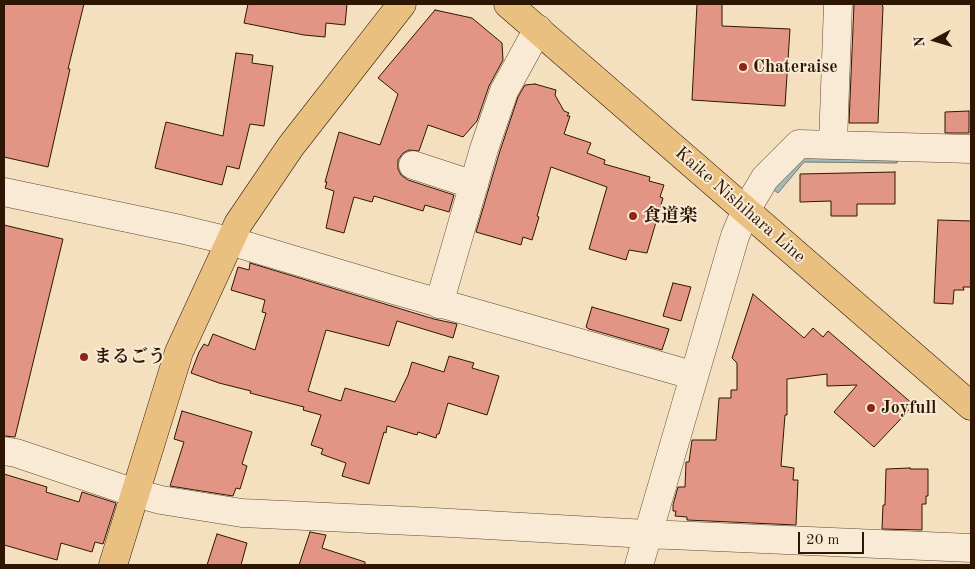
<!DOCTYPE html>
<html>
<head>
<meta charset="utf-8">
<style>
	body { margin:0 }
	#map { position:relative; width:975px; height:569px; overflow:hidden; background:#f4dfbf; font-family:"Old Standard TT",serif }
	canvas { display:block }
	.frame { position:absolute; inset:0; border:5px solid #2d1704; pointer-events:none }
	.north { position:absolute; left:910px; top:15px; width:50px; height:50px; -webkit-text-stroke:4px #f8ead5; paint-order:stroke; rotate:264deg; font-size:14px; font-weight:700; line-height:20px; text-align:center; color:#2d1704 }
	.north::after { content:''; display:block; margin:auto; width:18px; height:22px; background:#2d1704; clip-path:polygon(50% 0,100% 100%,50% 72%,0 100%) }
	.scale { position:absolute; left:798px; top:532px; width:66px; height:22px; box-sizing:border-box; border:2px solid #2d1704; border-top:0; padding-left:6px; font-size:15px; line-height:18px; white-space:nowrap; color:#2d1704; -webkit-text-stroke:4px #f8ead5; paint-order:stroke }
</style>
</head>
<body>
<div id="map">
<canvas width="975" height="569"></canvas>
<div class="frame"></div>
<div class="north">N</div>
<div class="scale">20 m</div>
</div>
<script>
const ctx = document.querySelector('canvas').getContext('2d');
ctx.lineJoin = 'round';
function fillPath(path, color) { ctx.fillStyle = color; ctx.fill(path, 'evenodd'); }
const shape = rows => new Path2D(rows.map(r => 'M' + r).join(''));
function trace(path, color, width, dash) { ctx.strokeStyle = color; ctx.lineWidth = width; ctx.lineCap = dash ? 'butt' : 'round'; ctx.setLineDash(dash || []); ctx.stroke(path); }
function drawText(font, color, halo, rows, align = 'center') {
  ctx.font = font + ' "Old Standard TT","Noto Serif JP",serif'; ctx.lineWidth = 4; ctx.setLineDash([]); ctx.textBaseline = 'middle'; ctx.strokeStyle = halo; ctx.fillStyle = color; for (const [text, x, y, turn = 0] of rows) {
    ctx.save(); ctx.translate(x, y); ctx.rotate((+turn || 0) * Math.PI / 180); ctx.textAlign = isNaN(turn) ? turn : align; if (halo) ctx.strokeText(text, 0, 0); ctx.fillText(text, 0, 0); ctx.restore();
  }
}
const water = shape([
	[801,153,898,155,897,163,804,162,778,193,770,187,801,153]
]);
const building = shape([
	[4,4,84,4,68,69,70,69,48,167,4,157,4,4],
	[248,4,347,4,345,25,326,23,325,37,304,35,244,23,248,4],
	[697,4,722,4,722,26,790,29,785,106,692,100,697,4],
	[854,4,882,4,883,7,878,123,849,123,854,4],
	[435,10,472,18,502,43,503,60,489,86,477,121,463,137,428,125,419,151,409,150,403,153,398,160,398,169,401,175,408,180,454,195,449,212,425,205,423,211,374,196,372,202,354,197,344,233,326,228,334,191,325,188,327,182,325,182,339,132,380,145,398,94,378,78,435,10],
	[236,53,253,55,252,63,273,66,264,126,250,124,239,169,227,166,222,185,155,168,166,122,223,136,236,53],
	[535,84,556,90,555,95,564,111,569,113,567,116,570,116,564,134,591,143,587,153,605,160,604,164,650,177,649,181,664,185,660,197,663,198,647,253,629,250,626,260,589,249,607,187,551,167,537,216,539,217,532,240,523,237,521,245,476,232,499,154,518,97,525,85,535,84],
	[969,111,969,133,945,133,945,112,969,111],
	[895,172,895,204,857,204,857,216,831,216,831,201,800,202,800,174,895,172],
	[938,220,971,221,971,287,963,287,964,290,954,290,953,304,934,303,938,220],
	[4,225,63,239,15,437,4,436,4,225],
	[250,263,434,319,457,324,453,338,397,321,389,346,326,330,308,391,341,401,345,388,395,402,408,375,412,362,444,372,449,356,474,363,472,368,499,376,487,415,448,403,439,434,437,434,436,438,418,432,417,435,387,426,386,433,384,432,369,484,342,476,346,463,321,454,323,449,311,445,321,415,303,410,304,407,250,393,251,391,219,383,191,373,199,352,204,344,208,346,213,334,255,350,266,313,262,312,265,300,231,290,238,267,249,270,250,263],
	[673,283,691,287,681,321,663,316,673,283],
	[753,294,804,338,813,328,823,337,828,331,914,405,874,447,834,412,857,385,827,386,827,374,787,379,787,415,785,415,781,466,794,468,793,480,798,480,796,525,687,520,687,517,675,516,676,511,673,511,673,505,678,487,685,487,686,462,689,462,692,440,716,440,719,398,731,398,731,390,737,390,737,363,732,358,753,294],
	[592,307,669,329,662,350,589,329,586,327,592,307],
	[182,411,252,432,242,464,247,466,240,489,236,488,233,496,170,486,184,442,174,439,182,411],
	[910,468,910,469,928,469,928,496,926,496,926,504,922,504,922,530,882,529,883,505,885,505,886,469,910,468],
	[4,474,47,487,46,492,79,502,82,492,116,503,103,544,95,542,92,552,61,543,57,560,4,545,4,474],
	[310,532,326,535,322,548,365,562,365,565,299,565,310,532],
	[217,534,247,543,241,565,207,565,217,534]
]);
const minor = shape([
	[833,144,838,4],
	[413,165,474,185],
	[4,192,180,229,230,241,394,290,678,371,694,377],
	[439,304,484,149,504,91,538,29],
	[4,451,16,453,135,493,161,500,242,513,433,522,647,534,971,548],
	[639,565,735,236,746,210,765,178,799,144,971,149]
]);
const major = shape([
	[508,4,971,406],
	[113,565,179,352,238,224,291,146,402,4]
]);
const markers = [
	[743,67,5,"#8f2418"],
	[633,216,5,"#8f2418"],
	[84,357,5,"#8f2418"],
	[871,408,5,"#8f2418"]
];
const poiNames = [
	["Chateraise",753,67],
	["食道楽",643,216],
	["まるごう",94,357],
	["Joyfull",881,408]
];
const streetNames = [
	["Kaike Nishihara Line",740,205,41]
];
fillPath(water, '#9fbabb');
trace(water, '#717972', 1);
fillPath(building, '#e29584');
trace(building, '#2d1704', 1);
trace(minor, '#5f4933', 29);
trace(major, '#2d1704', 29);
trace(minor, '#f8ead5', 28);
trace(major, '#eac080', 28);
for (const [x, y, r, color] of markers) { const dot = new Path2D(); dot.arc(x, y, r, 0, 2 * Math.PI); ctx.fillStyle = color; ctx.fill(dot); trace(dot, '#f8ead5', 2); }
drawText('bold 18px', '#2d1704', '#f8ead5', poiNames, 'left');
drawText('18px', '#2d1704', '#f8ead5', streetNames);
</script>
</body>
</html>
